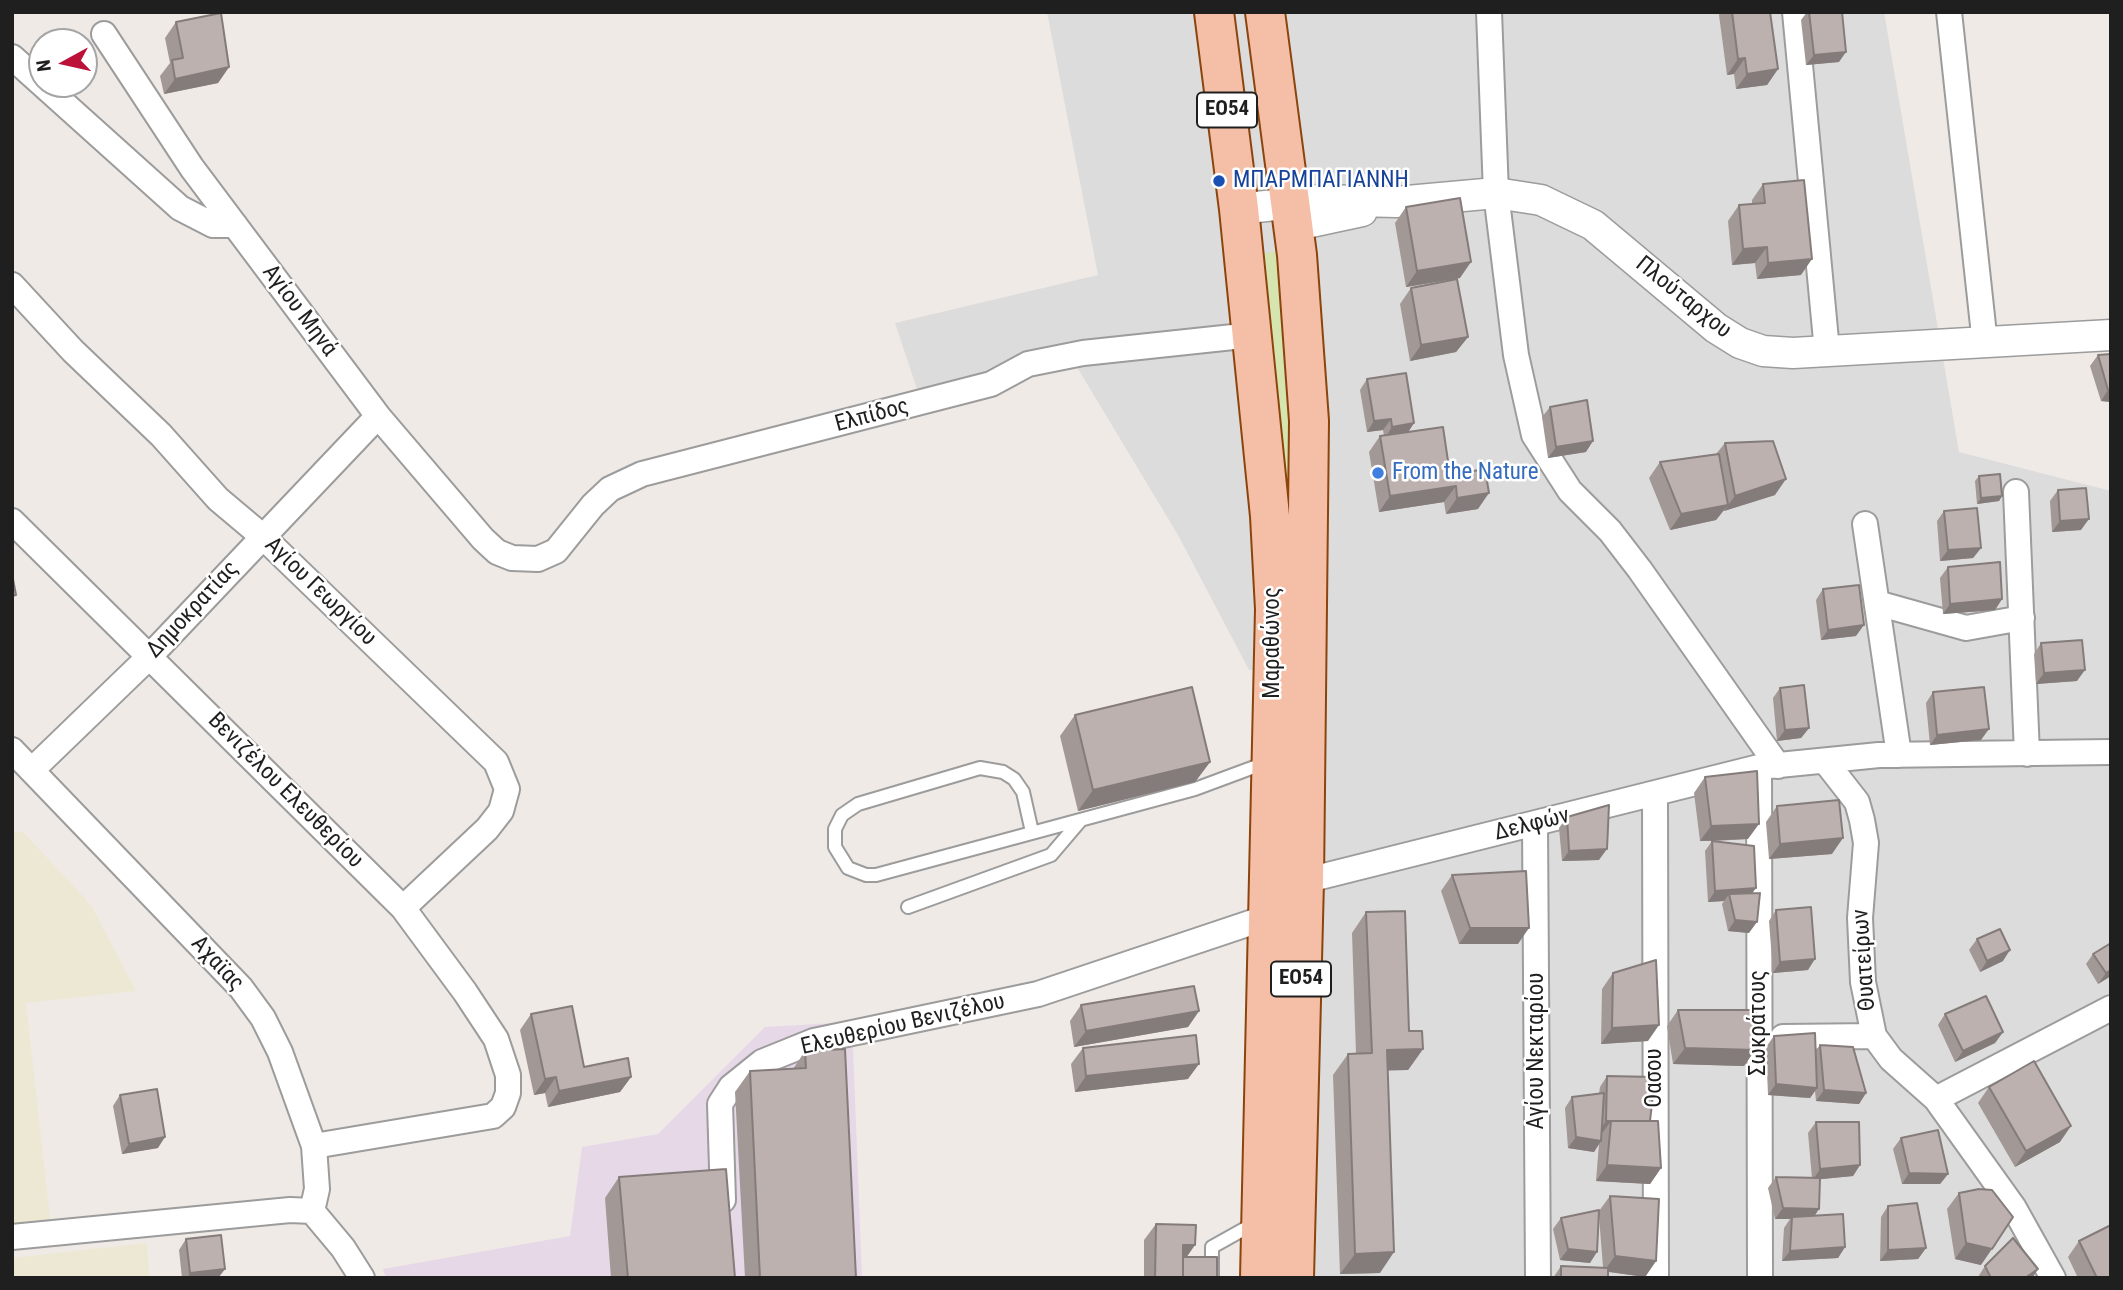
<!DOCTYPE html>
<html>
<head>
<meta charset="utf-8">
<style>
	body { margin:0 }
	#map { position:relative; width:2123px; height:1290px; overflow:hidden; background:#efeae6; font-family:"Roboto Condensed",sans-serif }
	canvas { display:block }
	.frame { position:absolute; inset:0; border:14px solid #1f1f1f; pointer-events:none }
	.north { position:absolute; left:28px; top:28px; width:70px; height:70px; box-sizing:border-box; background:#fff; border:2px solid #a5a5a5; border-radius:50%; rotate:262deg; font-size:19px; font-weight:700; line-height:28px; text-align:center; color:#1f1f1f }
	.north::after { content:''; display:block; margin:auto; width:24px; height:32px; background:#bc123a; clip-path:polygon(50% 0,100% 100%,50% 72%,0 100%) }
</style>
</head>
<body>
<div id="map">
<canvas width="2123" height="1290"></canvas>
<div class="frame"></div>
<div class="north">N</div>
</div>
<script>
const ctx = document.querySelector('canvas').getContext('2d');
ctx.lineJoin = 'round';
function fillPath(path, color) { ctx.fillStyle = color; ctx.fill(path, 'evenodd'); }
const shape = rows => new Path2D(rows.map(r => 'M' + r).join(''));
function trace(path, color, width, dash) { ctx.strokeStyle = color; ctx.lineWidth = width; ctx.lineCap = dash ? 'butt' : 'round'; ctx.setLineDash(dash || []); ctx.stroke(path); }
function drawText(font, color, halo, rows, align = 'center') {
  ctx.font = font + ' "Roboto Condensed",sans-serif'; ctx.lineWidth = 5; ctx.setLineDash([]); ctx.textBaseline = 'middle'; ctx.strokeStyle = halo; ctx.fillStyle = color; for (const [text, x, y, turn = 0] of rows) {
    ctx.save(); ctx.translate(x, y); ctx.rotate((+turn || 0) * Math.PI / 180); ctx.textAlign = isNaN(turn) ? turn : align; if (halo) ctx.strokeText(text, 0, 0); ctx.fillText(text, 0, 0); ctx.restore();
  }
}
const residential = shape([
	[1047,12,1884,12,1959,452,2111,491,2111,1278,1311,1278,1322,670,1249,670,1178,535,1066,349,918,392,895,323,1098,275]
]);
const industrial = shape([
	[852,1022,862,1278,386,1278,383,1269,570,1236,582,1147,658,1134,765,1027]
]);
const farmland = shape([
	[12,832,23,832,91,905,136,991,26,1003,51,1227,12,1230],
	[147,1243,149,1278,12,1278,12,1258]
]);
const grass = shape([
	[1276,251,1280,252,1290,331,1294,614,1262,254]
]);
const service = shape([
	[1032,832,1023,792,1014,779,1003,772,980,768,858,804,842,815,835,829,835,847,848,868,866,875,876,875,1195,789,1265,763],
	[908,907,1051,855,1080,821],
	[1212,1278,1212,1247,1255,1223]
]);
const minor = shape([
	[1489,12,1496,193,1516,355,1534,435,1570,491,1610,531,1640,570,1778,766],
	[1795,12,1827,351],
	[1949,12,1985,344],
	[104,34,192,168,378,416,483,539,497,552,512,558,538,559,556,551,593,505,610,489,642,474,991,384,1028,364,1083,353,1252,335],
	[12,57,180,208,213,225,235,225],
	[12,285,73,351,161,435,218,499,262,536,496,762,507,789,501,811,487,829,403,908],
	[2016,492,2027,754],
	[12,521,403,908,465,992,496,1039,508,1075,508,1093,503,1107,493,1116,314,1146],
	[1865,524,1899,755],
	[1877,603,1966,628,2022,618],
	[12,750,241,988,263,1018,280,1052,314,1146,317,1189,312,1211,343,1248,362,1278],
	[1825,761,1857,802,1862,820,1866,843,1860,918,1863,982,1874,1036,1891,1059,1936,1099,2014,1208,2053,1278],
	[1759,767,1760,1278],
	[33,769,149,657,378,416],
	[1655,795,1656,1278],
	[1535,825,1538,1278],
	[1304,881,1759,767,1879,755,2111,752],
	[1783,1037,1874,1036],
	[1936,1099,2111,1008],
	[723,1200,720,1104,731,1087,762,1062,814,1041,1038,994,1268,917],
	[12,1237,290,1210,312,1211]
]);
const tertiary = shape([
	[1239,209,1319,200,1396,202,1496,193,1541,200,1593,225,1716,328,1740,343,1763,351,1793,353,2111,335],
	[1292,226,1362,211]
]);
const primary = shape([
	[1214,12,1239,209,1270,516,1275,609,1260,1278],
	[1265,12,1297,255,1309,421,1304,881,1294,1278]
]);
const wall = shape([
	[1721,12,1770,12,1778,69,1767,85,1736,89,1734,74,1727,75,1719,15],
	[1807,12,1842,12,1839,62,1806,65,1801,20],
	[176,22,229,67,218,83,164,94,160,76,170,63,165,38],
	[1763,184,1801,275,1757,279,1755,263,1732,265,1728,221,1739,205,1752,204,1752,200],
	[1406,207,1460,278,1406,287,1395,223],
	[1411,288,1468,337,1456,352,1410,361,1400,304],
	[2111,354,2111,402,2101,401,2090,366,2098,355],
	[1367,379,1414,423,1408,432,1450,475,1478,509,1446,514,1444,502,1379,512,1369,452,1380,436,1384,436,1383,430,1367,432,1360,390],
	[1550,407,1586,452,1548,458,1542,417],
	[1725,443,1775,495,1724,511,1724,510,1716,520,1670,530,1649,478,1660,462,1716,454],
	[1979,476,2002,496,1999,501,1977,504,1975,481],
	[2058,490,2081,530,2052,532,2050,501],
	[1944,511,1981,548,1973,558,1940,561,1937,521],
	[1948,567,2002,599,1995,610,1943,614,1940,578],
	[1823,589,1856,636,1821,640,1816,600],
	[2041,643,2077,681,2036,684,2034,654],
	[1780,688,1809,728,1801,738,1777,741,1773,698],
	[1933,692,1981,740,1930,745,1926,703],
	[1075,715,1210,762,1195,782,1078,811,1060,736],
	[1705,777,1748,839,1715,841,1753,893,1749,933,1728,931,1722,904,1724,901,1708,902,1705,851,1712,841,1700,841,1694,793],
	[1777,806,1832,854,1769,859,1766,822],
	[1567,817,1599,860,1562,861,1559,828],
	[1452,875,1518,944,1459,944,1441,891],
	[1776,910,1808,970,1773,973,1769,921],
	[1366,912,1409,1031,1423,1049,1408,1070,1388,1070,1380,1273,1340,1274,1333,1075,1348,1054,1356,1054,1352,933],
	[1977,939,2003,961,1980,972,1969,950],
	[2111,943,2111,976,2098,984,2086,964,2093,954],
	[1613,973,1648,1041,1601,1044,1602,989],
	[1081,1005,1199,1011,1188,1027,1074,1047,1070,1021],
	[1678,1010,1755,1050,1744,1066,1673,1064,1667,1026],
	[531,1014,584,1067,631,1077,620,1092,548,1107,545,1093,534,1095,520,1030],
	[1945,1014,2003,1032,1995,1043,1955,1062,1938,1025],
	[1774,1036,1816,1050,1820,1045,1866,1093,1859,1104,1816,1101,1815,1091,1810,1098,1768,1095,1766,1047],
	[1083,1048,1188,1079,1075,1092,1071,1064],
	[805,1051,856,1278,745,1278,735,1092,750,1071,793,1069],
	[1607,1076,1650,1121,1661,1168,1650,1184,1596,1181,1599,1144,1594,1152,1568,1148,1565,1108,1572,1097,1599,1094,1600,1087],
	[1989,1087,2060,1142,2015,1167,1978,1103],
	[120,1095,158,1148,122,1154,113,1106],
	[1816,1122,1860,1165,1853,1176,1820,1179,1814,1216,1845,1247,1838,1258,1782,1261,1784,1228,1790,1219,1775,1219,1768,1188,1776,1177,1812,1178,1808,1133],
	[1901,1138,1948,1174,1940,1184,1902,1184,1893,1149],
	[619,1177,735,1278,611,1278,605,1198],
	[1959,1193,1981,1265,1955,1259,1947,1209],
	[1610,1196,1656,1261,1645,1277,1608,1272,1608,1278,1553,1278,1561,1266,1603,1267,1599,1217,1590,1263,1560,1260,1553,1229,1561,1218,1599,1211],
	[1888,1206,1926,1248,1918,1259,1880,1261,1881,1217],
	[1156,1224,1187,1257,1217,1278,1144,1278,1144,1240],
	[186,1239,225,1269,218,1278,182,1278,179,1250],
	[2079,1241,2111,1278,2078,1278,2068,1257],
	[1985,1266,2038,1269,2032,1278,1978,1278,1978,1277]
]);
const shadedWall = shape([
	[1846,52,1839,62,1806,65,1814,55],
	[1745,58,1734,74,1727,75,1738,59],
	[229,67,218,83,164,94,175,79],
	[1778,69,1767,85,1736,89,1747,74],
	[1767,247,1755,263,1732,265,1743,249],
	[1812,259,1801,275,1757,279,1768,263],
	[1471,262,1460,278,1406,287,1417,271],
	[1468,337,1456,352,1410,361,1421,345],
	[2108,390,2111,391,2111,402,2101,401],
	[1391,419,1383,430,1367,432,1374,421],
	[1414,423,1407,434,1385,438,1392,427],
	[1593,441,1586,452,1548,458,1556,447],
	[1786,479,1775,495,1724,511,1735,496],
	[1456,486,1444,502,1379,512,1390,496],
	[1489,493,1478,509,1446,514,1457,498],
	[2002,496,1999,501,1977,504,1981,498],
	[1728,505,1716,520,1670,530,1681,514],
	[2089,519,2081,530,2052,532,2060,521],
	[1981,548,1973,558,1940,561,1948,550],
	[2002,599,1995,610,1943,614,1950,604],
	[1864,625,1856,636,1821,640,1828,630],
	[2085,670,2077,681,2036,684,2044,673],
	[1809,728,1801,738,1777,741,1785,730],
	[1989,729,1981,740,1930,745,1937,735],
	[1210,762,1195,782,1078,811,1093,790],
	[1759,824,1748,839,1700,841,1711,826],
	[1843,838,1832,854,1769,859,1780,844],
	[1607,849,1599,860,1562,861,1569,851],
	[1756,888,1748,899,1729,894,1724,901,1708,902,1715,891],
	[1735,920,1757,922,1749,933,1728,931],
	[1470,928,1529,928,1518,944,1459,944],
	[2010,950,2003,961,1980,972,1987,961],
	[1815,959,1808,970,1773,973,1780,962],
	[2111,970,2111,976,2098,984,2106,973],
	[1199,1011,1188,1027,1074,1047,1086,1031],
	[1659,1025,1648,1041,1601,1044,1612,1028],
	[2003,1032,1995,1043,1955,1062,1963,1051],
	[1685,1048,1755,1050,1744,1066,1673,1064],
	[1423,1049,1408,1070,1372,1071,1387,1050],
	[1199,1064,1188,1079,1075,1092,1086,1076],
	[556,1077,545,1093,534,1095,545,1079],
	[631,1077,620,1092,548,1107,559,1091],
	[1776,1084,1817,1088,1810,1098,1768,1095],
	[1824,1090,1866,1093,1859,1104,1816,1101],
	[1606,1121,1611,1121,1603,1132,1598,1132],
	[2071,1126,2060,1142,2015,1167,2026,1151],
	[165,1137,158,1148,122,1154,129,1144],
	[1576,1137,1601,1141,1594,1152,1568,1148],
	[1607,1165,1661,1168,1650,1184,1596,1181],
	[1860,1165,1853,1176,1813,1180,1820,1169],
	[1909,1173,1948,1174,1940,1184,1902,1184],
	[1783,1208,1819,1209,1812,1220,1792,1217,1790,1219,1775,1219],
	[1966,1243,1992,1249,1981,1265,1955,1259],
	[1183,1245,1195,1245,1184,1261,1178,1261],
	[1845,1247,1838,1258,1782,1261,1790,1251],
	[1926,1248,1918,1259,1880,1261,1888,1250],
	[1568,1249,1597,1252,1590,1263,1560,1260],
	[1394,1252,1380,1273,1340,1274,1355,1254],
	[1615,1256,1656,1261,1645,1277,1604,1271],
	[225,1269,218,1278,187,1278,190,1273],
	[2038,1269,2032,1278,2025,1278]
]);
const building = shape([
	[1732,12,1770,12,1778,69,1747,74,1745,58,1738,59,1732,12],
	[1809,12,1842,12,1846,52,1814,55,1809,12],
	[221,13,229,67,175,79,172,60,183,58,176,22,221,13],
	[1804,180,1812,259,1768,263,1767,247,1743,249,1739,205,1765,203,1763,184,1804,180],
	[1460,198,1471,262,1417,271,1406,207,1460,198],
	[1457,279,1468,337,1421,345,1411,288,1457,279],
	[2111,354,2111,391,2108,390,2098,355,2111,354],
	[1406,373,1414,423,1392,427,1391,419,1374,421,1367,379,1406,373],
	[1587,400,1593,441,1556,447,1550,407,1587,400],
	[1443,427,1450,475,1485,469,1489,493,1457,498,1456,486,1390,496,1380,436,1443,427],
	[1773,441,1786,479,1735,496,1725,443,1773,441],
	[1719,454,1728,505,1681,514,1660,462,1719,454],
	[2000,474,2002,496,1981,498,1979,476,2000,474],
	[2086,488,2089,519,2060,521,2058,490,2086,488],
	[1977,508,1981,548,1948,550,1944,511,1977,508],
	[2000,562,2002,599,1950,604,1948,567,2000,562],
	[12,574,16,595,12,596,12,574],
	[1859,585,1864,625,1828,630,1823,589,1859,585],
	[2082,640,2085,670,2044,673,2041,643,2082,640],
	[1804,685,1809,728,1785,730,1780,688,1804,685],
	[1192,687,1210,762,1093,790,1075,715,1192,687],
	[1984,687,1989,729,1937,735,1933,692,1984,687],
	[1757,771,1759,824,1711,826,1705,777,1757,771],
	[1839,800,1843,838,1780,844,1777,806,1839,800],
	[1609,805,1607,849,1569,851,1567,817,1609,805],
	[1712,841,1754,846,1756,888,1715,891,1712,841],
	[1526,871,1529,928,1470,928,1452,875,1526,871],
	[1760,893,1757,922,1735,920,1729,894,1760,893],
	[1811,907,1815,959,1780,962,1776,910,1811,907],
	[1405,911,1409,1031,1422,1031,1423,1049,1387,1050,1394,1252,1355,1254,1348,1054,1372,1053,1366,912,1405,911],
	[2000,929,2010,950,1987,961,1977,939,2000,929],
	[2111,943,2111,970,2106,973,2093,954,2111,943],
	[1656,960,1659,1025,1612,1028,1613,973,1656,960],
	[1194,986,1199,1011,1086,1031,1081,1005,1194,986],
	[1986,996,2003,1032,1963,1051,1945,1014,1986,996],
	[572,1006,584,1067,628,1058,631,1077,559,1091,556,1077,545,1079,531,1014,572,1006],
	[1678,1010,1756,1010,1755,1050,1685,1048,1678,1010],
	[1815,1033,1817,1088,1776,1084,1774,1036,1815,1033],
	[1196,1035,1199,1064,1086,1076,1083,1048,1196,1035],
	[1820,1045,1853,1047,1866,1093,1824,1090,1820,1045],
	[845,1049,856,1278,760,1278,750,1071,806,1068,805,1051,845,1049],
	[2034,1061,2071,1126,2026,1151,1989,1087,2034,1061],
	[1607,1076,1655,1077,1650,1121,1606,1121,1607,1076],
	[157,1089,165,1137,129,1144,120,1095,157,1089],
	[1604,1093,1601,1141,1576,1137,1572,1097,1604,1093],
	[1611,1121,1658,1121,1661,1168,1607,1165,1611,1121],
	[1816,1122,1859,1122,1860,1165,1820,1169,1816,1122],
	[1938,1130,1948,1174,1909,1173,1901,1138,1938,1130],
	[726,1169,735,1278,628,1278,619,1177,726,1169],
	[1776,1177,1820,1178,1819,1209,1783,1208,1776,1177],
	[1979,1189,1992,1190,2013,1217,1992,1249,1966,1243,1959,1193,1979,1189],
	[1610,1196,1659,1199,1656,1261,1615,1256,1610,1196],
	[1917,1203,1926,1248,1888,1250,1888,1206,1917,1203],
	[1599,1210,1597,1252,1568,1249,1561,1218,1599,1210],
	[1843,1214,1845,1247,1790,1251,1792,1217,1843,1214],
	[1156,1224,1196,1225,1195,1245,1183,1245,1183,1278,1155,1278,1156,1224],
	[2111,1225,2111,1278,2097,1278,2079,1241,2111,1225],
	[221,1235,225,1269,190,1273,186,1239,221,1235],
	[2013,1238,2038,1269,2025,1278,1991,1278,1985,1266,2013,1238],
	[1183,1257,1217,1257,1217,1278,1183,1278,1183,1257],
	[1561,1266,1608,1268,1608,1278,1561,1278,1561,1266]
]);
const markers = [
	[1219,181,7,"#1a4fb4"],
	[1378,473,7,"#3f7fe0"]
];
const shields = [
	[1227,110,60],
	[1301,979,60]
];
const shieldNames = [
	["ΕΟ54",1227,110],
	["ΕΟ54",1301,979]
];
const transitNames = [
	["ΜΠΑΡΜΠΑΓΙΑΝΝΗ",1233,181]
];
const streetNames = [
	["Πλούταρχου",1683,298,39],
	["Αγίου Μηνά",299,311,53],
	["Ελπίδος",872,416,-15],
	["Αγίου Γεωργίου",320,592,44],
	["Δημοκρατίας",193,610,-47],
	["Μαραθώνος",1273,643,-90],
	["Βενιζέλου Ελευθερίου",285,791,45],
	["Δελφών",1532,825,-14],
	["Θυατείρων",1865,960,-94],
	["Αχαϊας",217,964,47],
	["Σωκράτους",1759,1023,-90],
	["Ελευθερίου Βενιζέλου",903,1025,-13],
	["Αγίου Νεκταρίου",1537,1051,-90],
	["Οασου",1655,1078,-90]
];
const shopNames = [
	["From the Nature",1392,473]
];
fillPath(residential, '#dddcdc');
fillPath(industrial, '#e6d8e7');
fillPath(farmland, '#ece8d3');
fillPath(grass, '#d6e4b0');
trace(service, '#9c9c9c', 16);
trace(minor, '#9c9c9c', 28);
trace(tertiary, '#9c9c9c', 33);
trace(primary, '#8c440d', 42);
trace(service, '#fff', 12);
trace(minor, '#fff', 24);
trace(tertiary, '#fff', 30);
trace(primary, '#f4bfa6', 38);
fillPath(wall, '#a29896');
fillPath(shadedWall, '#847c7a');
fillPath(building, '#bcb1af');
trace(building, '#847c7a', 2);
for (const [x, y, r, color] of markers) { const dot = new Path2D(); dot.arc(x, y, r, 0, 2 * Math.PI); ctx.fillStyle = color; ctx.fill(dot); trace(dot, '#fff', 2.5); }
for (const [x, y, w] of shields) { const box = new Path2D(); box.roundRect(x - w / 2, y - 17.5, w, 35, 5); ctx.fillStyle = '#fff'; ctx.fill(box); trace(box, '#1f1f1f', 2); }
drawText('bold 21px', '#1f1f1f', null, shieldNames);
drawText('23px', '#164399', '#fff', transitNames, 'left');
drawText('23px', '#1f1f1f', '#fff', streetNames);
drawText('23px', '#366cbe', '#fff', shopNames, 'left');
</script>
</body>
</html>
